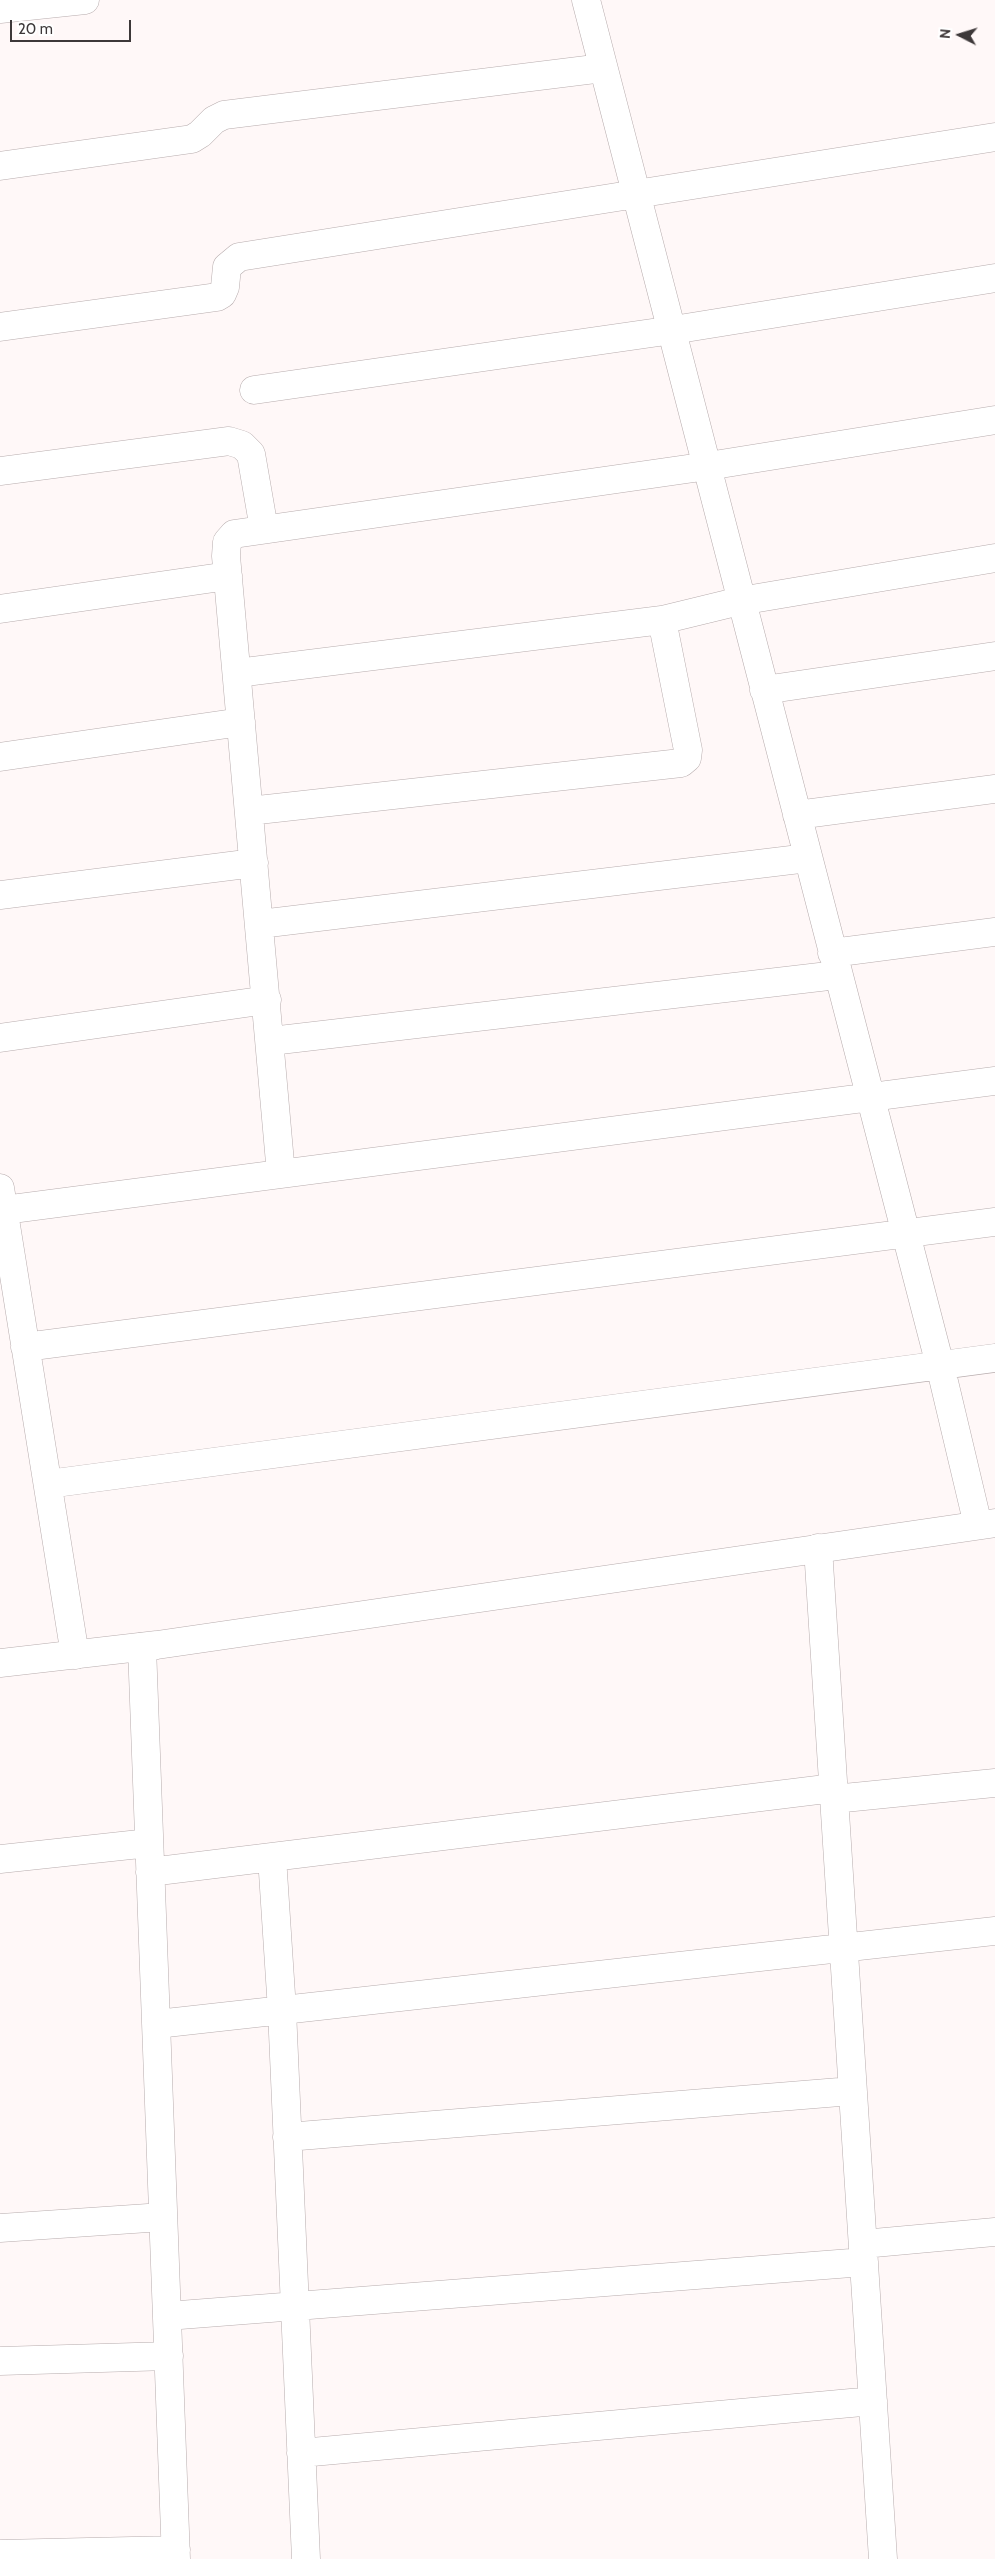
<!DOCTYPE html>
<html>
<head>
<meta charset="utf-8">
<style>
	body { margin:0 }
	#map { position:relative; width:995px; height:2559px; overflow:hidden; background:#fff8f8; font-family:Cabin,sans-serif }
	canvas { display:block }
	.north { position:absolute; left:935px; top:10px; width:50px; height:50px; -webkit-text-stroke:4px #fff; paint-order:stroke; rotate:275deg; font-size:14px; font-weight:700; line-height:20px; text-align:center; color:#3d3839 }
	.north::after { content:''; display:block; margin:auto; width:18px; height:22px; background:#3d3839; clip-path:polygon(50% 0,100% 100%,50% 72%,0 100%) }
	.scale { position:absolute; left:10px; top:20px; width:121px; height:22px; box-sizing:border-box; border:2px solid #3d3839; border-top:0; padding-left:6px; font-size:15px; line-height:18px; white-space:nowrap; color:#3d3839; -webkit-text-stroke:4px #fff; paint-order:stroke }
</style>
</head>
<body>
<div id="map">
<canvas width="995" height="2559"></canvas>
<div class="north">N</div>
<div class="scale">20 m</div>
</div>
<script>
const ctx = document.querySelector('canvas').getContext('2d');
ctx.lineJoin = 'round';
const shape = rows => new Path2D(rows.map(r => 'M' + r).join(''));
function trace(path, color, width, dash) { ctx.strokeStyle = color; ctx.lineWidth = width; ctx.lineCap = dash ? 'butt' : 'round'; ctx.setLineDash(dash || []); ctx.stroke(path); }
const minor = shape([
	[586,0,940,1365,978,1525],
	[0,9,85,0],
	[0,166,192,139,200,134,214,120,224,115,603,68],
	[0,327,217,297,222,294,225,287,227,267,239,257,995,137],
	[254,390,673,330,995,278],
	[0,471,229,441,242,445,251,454,264,529],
	[0,609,228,576],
	[237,673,662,620,740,601,995,558],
	[764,690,995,656],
	[0,757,241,722],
	[249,811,681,763,687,758,688,750,662,620],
	[797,815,995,789],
	[0,895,254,863],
	[260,924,808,858],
	[832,953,995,932],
	[0,1038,267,1000],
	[271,1041,837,975],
	[281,1174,226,556,227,542,234,534,708,466,995,420],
	[0,1188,75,1655],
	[4,1210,995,1081],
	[25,1347,995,1222],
	[48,1484,995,1358],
	[818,1548,883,2559],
	[142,1647,176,2559],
	[834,1799,995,1783],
	[272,1857,282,2010,306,2559],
	[0,1859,149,1843],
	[150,1872,834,1788],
	[157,2024,995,1931],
	[287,2137,852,2091],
	[0,2228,163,2217],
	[863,2244,995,2232],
	[167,2316,864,2262],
	[0,2361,169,2356],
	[301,2453,873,2401],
	[0,2554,176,2550]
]);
const tertiary = shape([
	[0,1663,157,1645,995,1523]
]);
trace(minor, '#b7acad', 29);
trace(tertiary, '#b7acad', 29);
trace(minor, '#fff', 28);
trace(tertiary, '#fff', 28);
</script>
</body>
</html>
